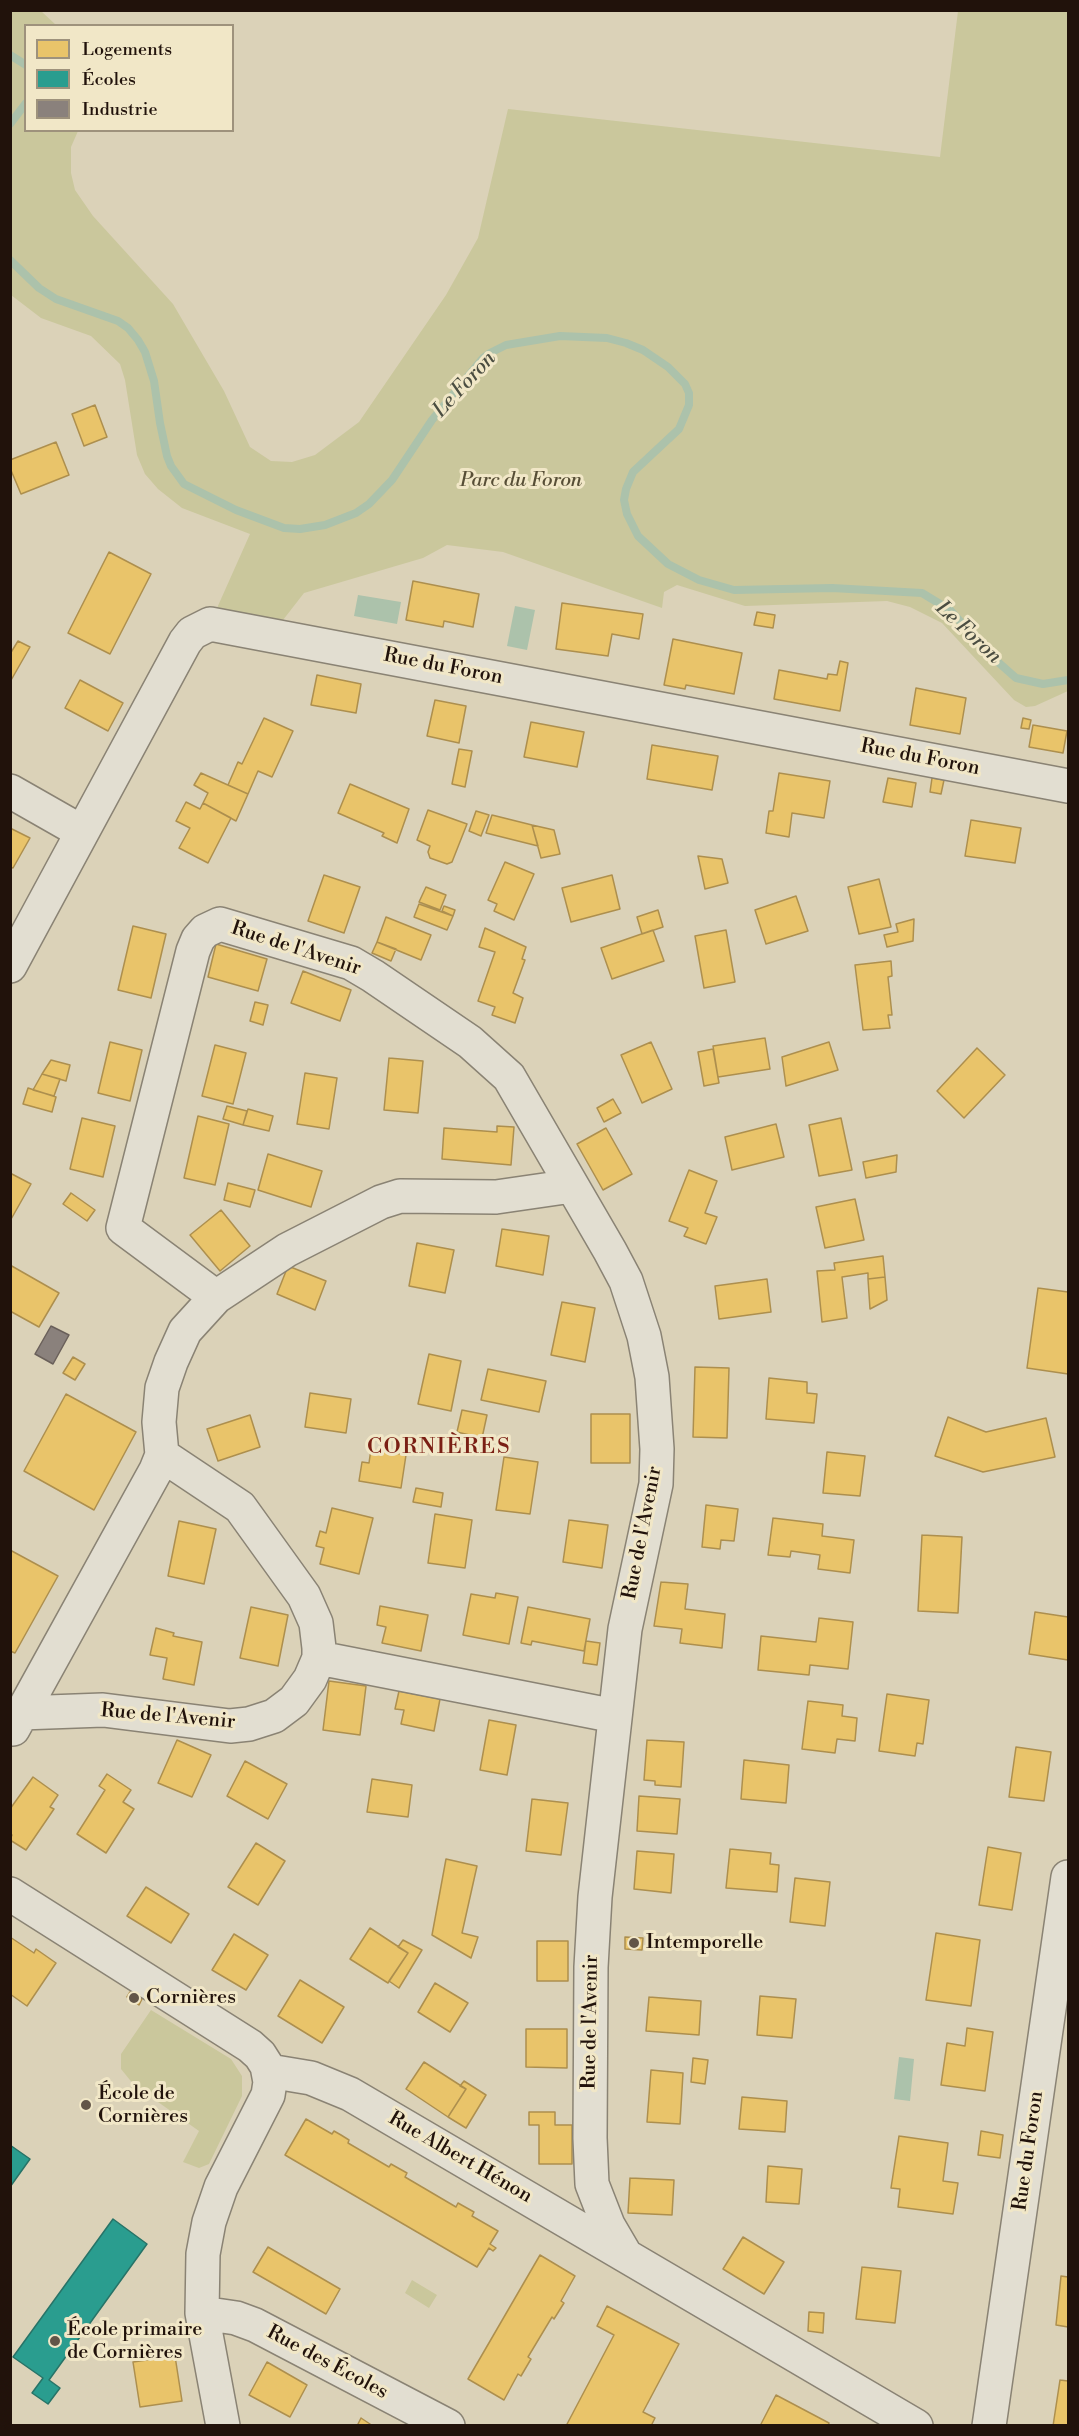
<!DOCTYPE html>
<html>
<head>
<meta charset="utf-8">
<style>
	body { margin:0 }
	#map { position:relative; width:1079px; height:2436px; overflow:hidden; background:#dbd2b8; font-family:"Libre Bodoni",serif }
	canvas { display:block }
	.frame { position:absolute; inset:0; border:12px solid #21120b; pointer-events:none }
	.legend { position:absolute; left:24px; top:24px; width:210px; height:108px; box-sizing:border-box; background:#f1e7c7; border:2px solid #9e927c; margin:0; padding:8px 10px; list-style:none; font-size:18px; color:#21120b }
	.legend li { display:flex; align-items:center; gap:12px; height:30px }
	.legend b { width:30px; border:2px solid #9e927c }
</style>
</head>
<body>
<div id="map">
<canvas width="1079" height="2436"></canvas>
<div class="frame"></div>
<ul class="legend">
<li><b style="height:16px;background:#e9c46a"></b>Logements</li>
<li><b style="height:16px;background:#2a9d8f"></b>Écoles</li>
<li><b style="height:16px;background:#8a817c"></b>Industrie</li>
</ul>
</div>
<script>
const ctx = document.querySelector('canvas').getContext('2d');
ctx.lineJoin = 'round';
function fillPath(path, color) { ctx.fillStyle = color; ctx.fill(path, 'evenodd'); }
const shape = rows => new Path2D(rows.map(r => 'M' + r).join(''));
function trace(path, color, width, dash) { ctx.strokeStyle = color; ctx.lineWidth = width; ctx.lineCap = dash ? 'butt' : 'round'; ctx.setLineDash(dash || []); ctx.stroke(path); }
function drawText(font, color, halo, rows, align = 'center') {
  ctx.font = font + ' "Libre Bodoni",serif'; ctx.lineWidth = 6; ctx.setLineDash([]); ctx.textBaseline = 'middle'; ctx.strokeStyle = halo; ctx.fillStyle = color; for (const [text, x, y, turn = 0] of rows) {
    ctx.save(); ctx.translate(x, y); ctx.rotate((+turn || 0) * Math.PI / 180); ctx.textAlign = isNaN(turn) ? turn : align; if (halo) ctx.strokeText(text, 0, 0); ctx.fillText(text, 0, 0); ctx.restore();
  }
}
const green = shape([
	[10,11,41,11,56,25,26,26,26,130,78,131,71,147,71,173,75,190,93,216,173,304,224,391,250,447,271,461,292,462,315,455,359,422,446,295,478,238,508,109,940,157,958,11,1068,11,1068,691,1035,706,1026,707,1014,700,942,623,910,607,887,601,745,606,677,585,664,592,662,608,503,552,447,545,423,558,304,593,283,620,217,608,250,534,182,508,158,489,145,474,137,455,125,380,120,364,91,336,41,318,11,295],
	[151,2010,231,2059,242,2076,242,2096,209,2164,199,2168,183,2162,199,2131,134,2085,121,2069,121,2054],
	[412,2280,437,2295,429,2308,405,2293]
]);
const water = shape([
	[358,595,401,602,397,624,354,616],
	[515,606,535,610,527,650,507,646],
	[899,2057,914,2059,910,2101,894,2099]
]);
const homes = shape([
	[95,405,107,437,84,446,72,414,95,405],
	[56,442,69,475,21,494,10,468,10,460,56,442],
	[109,552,151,574,110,654,68,633,109,552],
	[413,581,479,594,473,627,444,621,443,627,406,620,413,581],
	[562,603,643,614,639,639,612,634,608,656,556,649,562,603],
	[757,612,775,615,773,628,754,625,757,612],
	[673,639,742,653,734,694,686,685,685,689,664,685,673,639],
	[18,641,30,647,10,682,10,654,18,641],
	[840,661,848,663,840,711,774,699,779,670,827,679,828,674,837,675,840,661],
	[317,675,361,684,356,713,311,705,317,675],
	[80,680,123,703,108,731,65,708,80,680],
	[916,688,966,698,960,734,910,725,916,688],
	[435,700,466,706,459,743,427,736,435,700],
	[264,718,293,731,272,777,258,771,248,794,228,785,238,762,242,764,264,718],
	[1023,718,1031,720,1029,729,1021,728,1023,718],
	[531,722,584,732,577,767,524,757,531,722],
	[1033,725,1067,731,1063,753,1029,747,1033,725],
	[652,745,718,756,712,790,647,779,652,745],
	[459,749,472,751,465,787,452,784,459,749],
	[201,773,248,794,236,821,203,803,208,793,194,785,201,773],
	[779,773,830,781,824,818,792,813,789,837,766,833,769,811,773,811,779,773],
	[888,778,916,783,912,807,883,802,888,778],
	[932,778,944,780,941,794,930,792,932,778],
	[350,784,409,809,397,843,382,836,384,833,338,813,350,784],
	[186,802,200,809,203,803,231,818,208,863,179,848,190,828,176,821,186,802],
	[428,810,467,824,452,862,447,864,430,858,428,852,430,846,417,840,428,810],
	[476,811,489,815,481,836,469,831,476,811],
	[492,815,532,825,538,846,486,833,492,815],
	[971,820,1021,828,1015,863,965,856,971,820],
	[532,825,554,830,560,854,541,858,532,825],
	[10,828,30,838,13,868,10,867,10,828],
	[698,856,722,859,728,883,705,889,698,856],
	[505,862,534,874,514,920,494,911,497,904,488,900,505,862],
	[324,875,360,887,344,933,308,921,324,875],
	[612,875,620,909,571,922,562,888,612,875],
	[879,879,891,927,859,934,848,887,879,879],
	[426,887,446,895,440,910,419,902,426,887],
	[796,896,808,931,766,944,755,910,796,896],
	[419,904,453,916,447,930,414,917,419,904],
	[444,906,455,910,453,916,442,911,444,906],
	[658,910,663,927,642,934,637,917,658,910],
	[386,917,431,935,421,960,377,942,386,917],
	[914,919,913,941,887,947,884,935,898,932,896,924,914,919],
	[133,926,166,934,151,998,118,990,133,926],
	[485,928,526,947,522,959,525,960,513,993,523,998,515,1023,492,1015,495,1007,478,1001,495,952,479,947,485,928],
	[653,930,664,961,612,979,601,948,653,930],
	[726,930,735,982,704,988,695,936,726,930],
	[377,942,396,949,391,961,372,953,377,942],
	[216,944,267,959,258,991,208,977,216,944],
	[891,961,892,976,888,977,892,1015,888,1015,890,1028,863,1030,855,965,891,961],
	[303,971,351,990,340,1021,291,1003,303,971],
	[255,1002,268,1005,263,1025,250,1021,255,1002],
	[765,1038,770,1069,718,1077,713,1046,765,1038],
	[110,1042,142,1050,130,1101,98,1093,110,1042],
	[651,1042,672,1089,642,1103,621,1055,651,1042],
	[829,1042,838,1070,786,1086,782,1057,829,1042],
	[215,1045,246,1053,233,1104,202,1096,215,1045],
	[977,1048,1005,1075,964,1118,937,1091,977,1048],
	[713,1049,719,1083,704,1086,698,1052,713,1049],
	[389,1058,423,1061,418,1113,384,1110,389,1058],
	[51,1060,70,1065,66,1081,42,1074,51,1060],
	[305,1073,337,1078,329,1129,297,1124,305,1073],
	[42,1074,60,1079,54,1096,33,1090,42,1074],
	[28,1088,56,1097,52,1112,23,1104,28,1088],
	[613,1099,621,1113,604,1122,597,1108,613,1099],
	[227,1106,247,1111,243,1125,223,1119,227,1106],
	[248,1109,273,1116,269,1131,243,1125,248,1109],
	[198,1116,229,1124,215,1185,184,1178,198,1116],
	[82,1118,115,1126,103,1177,70,1169,82,1118],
	[841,1118,852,1170,819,1176,809,1125,841,1118],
	[776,1124,784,1157,732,1170,725,1137,776,1124],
	[497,1126,514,1127,511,1165,442,1159,444,1128,497,1132,497,1126],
	[606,1128,632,1174,603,1190,577,1144,606,1128],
	[268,1154,322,1171,311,1207,258,1190,268,1154],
	[897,1155,896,1172,866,1178,863,1162,897,1155],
	[689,1170,717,1181,705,1213,717,1217,706,1244,684,1236,688,1228,669,1221,689,1170],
	[10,1173,31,1184,10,1221,10,1173],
	[228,1183,255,1190,250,1207,224,1200,228,1183],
	[71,1193,95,1210,87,1221,63,1204,71,1193],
	[855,1199,864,1240,825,1248,816,1207,855,1199],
	[221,1210,250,1246,220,1271,190,1235,221,1210],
	[502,1229,549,1236,543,1275,496,1266,502,1229],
	[417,1243,454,1250,445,1293,409,1286,417,1243],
	[883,1256,885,1277,868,1279,868,1273,842,1277,847,1318,822,1322,817,1271,835,1270,834,1263,883,1256],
	[10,1265,59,1293,39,1327,10,1311,10,1265],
	[288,1266,326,1281,315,1310,277,1294,288,1266],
	[885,1277,887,1300,870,1309,868,1279,885,1277],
	[767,1279,771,1312,719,1319,715,1286,767,1279],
	[1038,1288,1068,1292,1068,1374,1027,1368,1038,1288],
	[562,1302,595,1308,585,1362,551,1355,562,1302],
	[429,1354,461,1361,451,1411,418,1404,429,1354],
	[73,1357,85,1364,75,1380,63,1373,73,1357],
	[695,1367,729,1368,727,1438,693,1437,695,1367],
	[488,1369,546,1381,539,1412,481,1400,488,1369],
	[769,1378,807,1382,807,1393,817,1394,814,1423,766,1419,769,1378],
	[310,1393,351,1399,346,1433,305,1427,310,1393],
	[66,1394,136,1432,94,1510,24,1471,66,1394],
	[462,1410,487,1415,482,1438,457,1432,462,1410],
	[591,1414,630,1414,630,1463,591,1463,591,1414],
	[250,1415,260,1447,218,1461,207,1429,250,1415],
	[948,1417,986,1432,1046,1418,1055,1457,983,1472,935,1456,948,1417],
	[371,1449,406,1455,401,1488,359,1481,362,1462,369,1463,371,1449],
	[827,1452,865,1456,860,1496,823,1493,827,1452],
	[504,1457,538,1462,530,1514,496,1510,504,1457],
	[416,1488,443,1493,441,1507,413,1502,416,1488],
	[706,1505,738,1509,734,1541,721,1540,720,1549,702,1547,706,1505],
	[332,1508,373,1518,359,1574,320,1564,324,1548,316,1546,320,1531,326,1533,332,1508],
	[435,1514,472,1520,465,1568,428,1563,435,1514],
	[773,1518,823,1524,822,1536,854,1540,850,1573,818,1569,820,1555,791,1551,790,1557,768,1555,773,1518],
	[569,1520,608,1525,602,1568,563,1562,569,1520],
	[179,1521,216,1529,204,1584,168,1576,179,1521],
	[922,1535,962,1537,958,1613,918,1611,922,1535],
	[10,1550,58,1576,15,1653,10,1651,10,1550],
	[661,1582,688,1584,685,1609,725,1614,722,1648,680,1643,682,1629,654,1626,661,1582],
	[496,1593,518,1597,509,1644,463,1635,471,1594,495,1598,496,1593],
	[380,1606,428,1615,421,1651,382,1643,386,1627,377,1625,380,1606],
	[251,1607,288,1615,278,1666,240,1658,251,1607],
	[528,1607,590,1619,584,1651,532,1641,531,1645,521,1643,528,1607],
	[1035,1612,1068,1617,1068,1660,1029,1654,1035,1612],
	[819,1618,853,1622,848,1669,810,1665,809,1675,758,1670,761,1636,816,1642,819,1618],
	[156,1628,174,1633,173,1636,202,1642,194,1685,163,1679,167,1658,150,1655,156,1628],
	[586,1641,600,1643,597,1665,583,1663,586,1641],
	[329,1681,366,1686,360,1735,323,1730,329,1681],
	[399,1691,440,1699,434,1731,401,1724,404,1710,395,1709,399,1691],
	[887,1694,929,1700,923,1744,917,1743,915,1756,879,1751,887,1694],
	[808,1701,843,1705,842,1716,857,1718,855,1741,837,1739,835,1753,802,1749,808,1701],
	[489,1720,516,1725,507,1775,480,1770,489,1720],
	[177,1740,211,1755,192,1797,158,1783,177,1740],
	[647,1740,684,1742,681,1787,655,1785,655,1781,644,1780,647,1740],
	[1016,1747,1051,1752,1044,1801,1009,1797,1016,1747],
	[744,1760,789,1765,786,1803,741,1799,744,1760],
	[245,1761,287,1784,268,1819,227,1796,245,1761],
	[107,1774,131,1790,123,1802,134,1809,106,1853,77,1834,105,1790,99,1786,107,1774],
	[33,1777,58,1795,50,1807,54,1809,26,1850,10,1840,12,1835,10,1833,10,1809,33,1777],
	[372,1779,412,1785,408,1817,367,1812,372,1779],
	[639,1796,680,1799,677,1834,637,1831,639,1796],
	[532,1799,568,1803,561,1855,526,1851,532,1799],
	[256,1843,285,1861,258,1905,228,1887,256,1843],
	[988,1847,1021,1853,1012,1910,979,1905,988,1847],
	[730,1849,771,1853,770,1864,779,1865,777,1892,726,1888,730,1849],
	[637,1851,674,1854,671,1893,634,1889,637,1851],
	[446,1859,477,1866,462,1933,478,1937,471,1958,432,1935,446,1859],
	[795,1878,830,1882,825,1926,790,1922,795,1878],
	[146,1887,189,1914,171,1943,127,1916,146,1887],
	[370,1928,408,1953,388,1983,350,1959,370,1928],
	[936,1933,980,1940,971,2006,926,2000,936,1933],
	[234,1934,268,1955,246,1990,212,1970,234,1934],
	[10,1937,34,1953,36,1949,56,1963,27,2006,10,1994,10,1937],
	[625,1937,643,1938,642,1950,625,1949,625,1937],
	[403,1940,422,1950,399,1988,389,1981,408,1953,398,1947,403,1940],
	[537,1941,568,1941,568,1981,537,1981,537,1941],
	[300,1980,344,2007,322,2043,278,2016,300,1980],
	[435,1983,468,2003,450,2032,418,2012,435,1983],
	[130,1992,142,1999,139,2005,127,1997,130,1992],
	[760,1996,796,1999,792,2038,757,2035,760,1996],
	[649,1997,701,2001,699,2035,646,2031,649,1997],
	[967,2028,993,2032,985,2091,941,2085,947,2043,965,2046,967,2028],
	[526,2029,567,2029,567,2068,526,2067,526,2029],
	[693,2058,708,2060,705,2084,691,2082,693,2058],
	[424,2062,466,2089,448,2117,406,2089,424,2062],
	[651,2070,683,2073,680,2124,647,2122,651,2070],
	[464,2081,486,2095,466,2128,448,2117,466,2089,460,2086,464,2081],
	[742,2097,787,2101,785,2132,739,2129,742,2097],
	[529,2112,555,2112,555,2125,572,2125,572,2164,539,2164,539,2125,529,2125,529,2112],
	[306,2119,332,2134,334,2131,341,2135,349,2140,348,2143,389,2167,391,2164,407,2173,405,2177,456,2207,458,2203,474,2212,472,2216,498,2231,490,2244,496,2248,493,2251,489,2248,477,2267,285,2155,306,2119],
	[981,2131,1003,2135,1000,2158,978,2155,981,2131],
	[899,2136,948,2143,943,2181,958,2183,953,2214,898,2207,900,2189,891,2188,899,2136],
	[768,2166,802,2169,799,2204,766,2202,768,2166],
	[630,2178,674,2180,672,2215,628,2213,630,2178],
	[743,2237,784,2262,764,2294,723,2269,743,2237],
	[268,2247,340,2289,326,2314,253,2272,268,2247],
	[540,2255,575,2276,561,2301,564,2303,554,2319,552,2317,528,2357,531,2359,521,2376,518,2374,504,2400,468,2379,540,2255],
	[862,2267,901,2271,895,2323,856,2319,862,2267],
	[1061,2276,1068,2277,1068,2327,1056,2325,1061,2276],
	[607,2306,679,2344,643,2412,655,2418,652,2424,655,2426,566,2426,614,2335,597,2326,607,2306],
	[809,2312,824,2313,823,2333,808,2331,809,2312],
	[175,2356,182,2401,140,2407,133,2362,175,2356],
	[267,2362,307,2385,290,2417,249,2395,267,2362],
	[1060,2380,1068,2381,1068,2426,1053,2426,1060,2380],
	[776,2395,829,2423,828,2426,760,2426,776,2395],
	[361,2418,373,2426,357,2426,361,2418]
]);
const schools = shape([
	[10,2145,30,2159,10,2187,10,2145],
	[113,2219,147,2244,49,2380,60,2388,48,2404,32,2393,43,2378,13,2357,113,2219]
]);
const industry = shape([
	[51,1326,69,1335,53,1364,35,1354,51,1326]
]);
const stream = shape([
	[10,55,26,65],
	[10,124,26,103],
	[10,260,39,288,56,299,118,321,128,328,138,340,145,352,154,381,160,423,167,456,171,466,184,484,236,510,284,528,300,529,325,525,356,513,369,504,392,480,432,420,483,358,490,353,506,345,560,336,607,338,626,343,643,350,668,367,685,384,689,393,689,405,679,429,633,472,626,489,624,500,627,514,638,536,668,564,699,580,734,590,832,588,922,593,950,610,990,655,1016,678,1043,684,1068,680]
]);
const minor = shape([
	[10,791,82,832],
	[10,966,185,642,192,633,210,624,1068,786],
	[572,1186,496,1197,400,1196,381,1202,287,1250,216,1297,123,1228,193,951,198,939,205,931,220,924,351,963,373,976,470,1042,509,1077,610,1251,626,1281,644,1336,652,1377,657,1449,656,1484,625,1629,595,1897,591,1967,590,2138,592,2184,608,2225,625,2254],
	[319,1658,615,1716],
	[21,1713,103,1710,230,1726,249,1724,274,1716,294,1701,310,1679,319,1658,319,1648,316,1623,304,1596,240,1507,162,1455],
	[13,1729,156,1470,162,1455,159,1422,162,1388,171,1362,185,1331,216,1297],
	[10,1894,250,2046,260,2055,267,2066,270,2082,268,2095,221,2187,209,2222,203,2254,202,2313,223,2426],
	[269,2071,311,2078,350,2094,916,2426],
	[202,2313,236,2318,255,2325,448,2426],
	[989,2426,1068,1877]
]);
const markers = [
	[634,1943,6,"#625548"],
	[134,1998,6,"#625548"],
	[86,2105,6,"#625548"],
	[55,2341,6,"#625548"]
];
const parkNames = [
	["Parc du Foron",521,481]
];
const streetNames = [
	["Rue du Foron",443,667,11],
	["Rue du Foron",920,758,11],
	["Rue de l'Avenir",296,949,18],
	["Rue de l'Avenir",643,1533,-79],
	["Rue de l'Avenir",168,1717,5],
	["Rue de l'Avenir",591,2022,-89],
	["Rue du Foron",1029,2151,-82],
	["Rue Albert Hénon",460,2158,30],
	["Rue des Écoles",327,2363,28]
];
const poiNames = [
	["Intemporelle",646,1943],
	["Cornières",146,1998],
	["École de",98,2094],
	["Cornières",98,2117],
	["École primaire",67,2330],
	["de Cornières",67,2353]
];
const waterNames = [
	["Le Foron",465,385,-47],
	["Le Foron",968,633,43]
];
const quarterNames = [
	["CORNIÈRES",439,1448]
];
fillPath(green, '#cac79c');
fillPath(water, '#acc2ab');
fillPath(homes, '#e9c46a');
trace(homes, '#ad8f4e', 1.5);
fillPath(schools, '#2a9d8f');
trace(schools, '#277367', 1.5);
fillPath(industry, '#8a817c');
trace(industry, '#6a605a', 1.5);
trace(stream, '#acc2ab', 8);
trace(minor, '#8a8374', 36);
trace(minor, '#e2ded1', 33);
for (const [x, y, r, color] of markers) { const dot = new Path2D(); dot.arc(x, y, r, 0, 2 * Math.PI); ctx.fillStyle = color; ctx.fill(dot); trace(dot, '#f1e7c7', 2); }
drawText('italic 20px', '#574e36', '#f1e7c7', parkNames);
drawText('20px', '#21120b', '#f1e7c7', streetNames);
drawText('20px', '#21120b', '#f1e7c7', poiNames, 'left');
drawText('italic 21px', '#4b4d41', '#f1e7c7', waterNames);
ctx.letterSpacing = '1.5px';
drawText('22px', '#7a1f14', '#f1e7c7', quarterNames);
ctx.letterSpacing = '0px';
</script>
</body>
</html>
